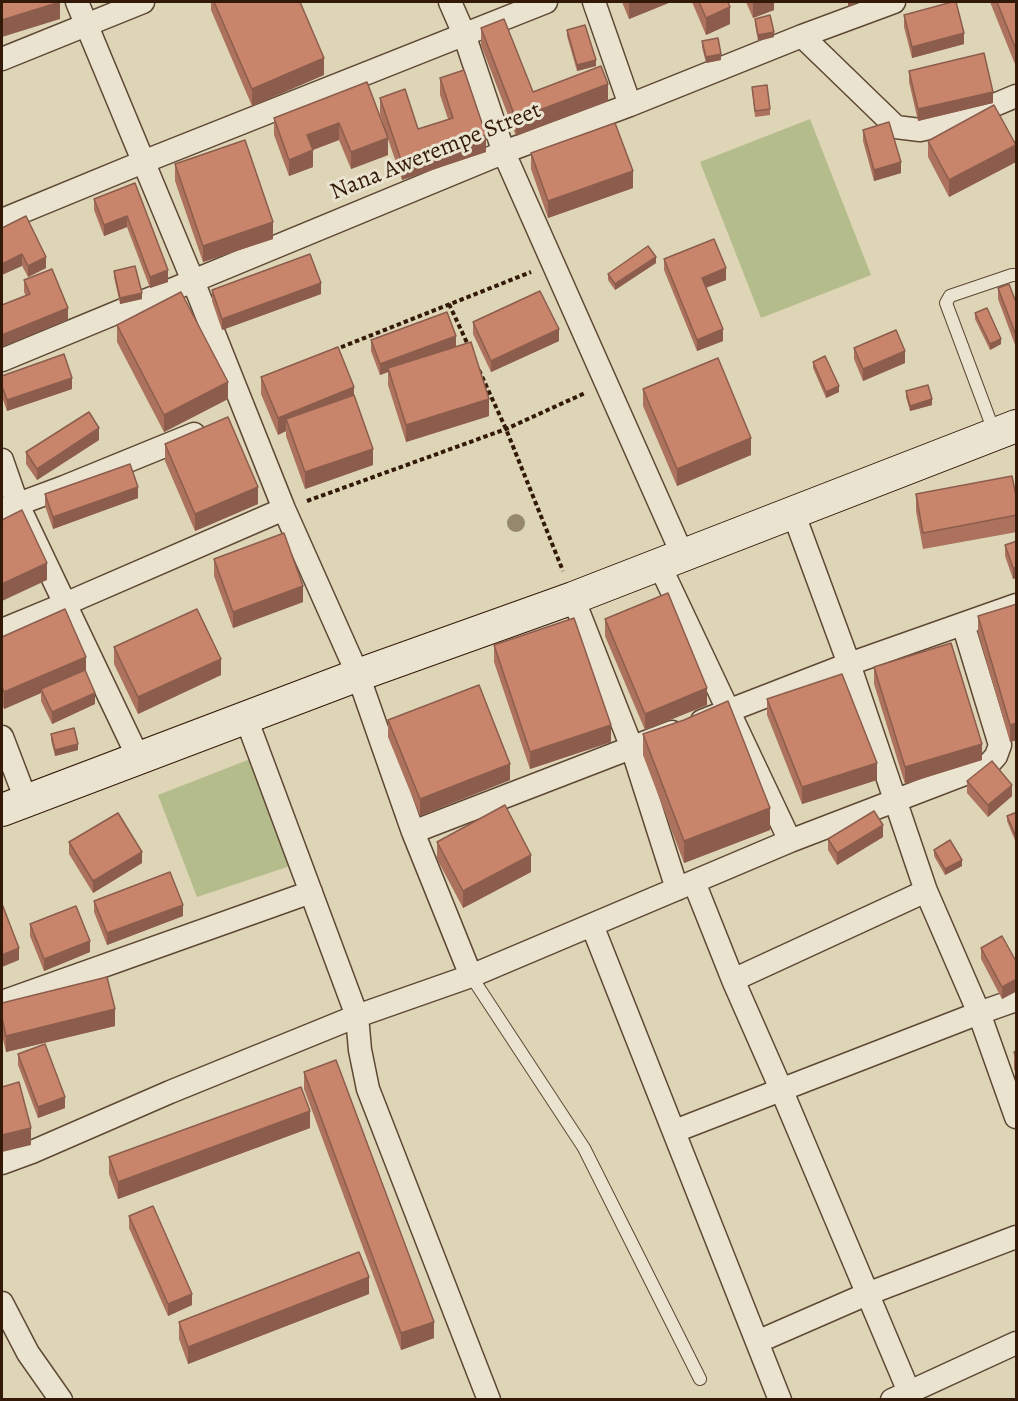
<!DOCTYPE html>
<html>
<head>
<meta charset="utf-8">
<style>
	body { margin:0 }
	#map { position:relative; width:1018px; height:1401px; overflow:hidden; background:#ded4b6; font-family:Alegreya,serif }
	canvas { display:block }
	.frame { position:absolute; inset:0; border:3px solid #321908; pointer-events:none }
</style>
</head>
<body>
<div id="map">
<canvas width="1018" height="1401"></canvas>
<div class="frame"></div>
</div>
<script>
const ctx = document.querySelector('canvas').getContext('2d');
ctx.lineJoin = 'round';
function fillPath(path, color) { ctx.fillStyle = color; ctx.fill(path, 'evenodd'); }
const shape = rows => new Path2D(rows.map(r => 'M' + r).join(''));
function trace(path, color, width, dash) { ctx.strokeStyle = color; ctx.lineWidth = width; ctx.lineCap = dash ? 'butt' : 'round'; ctx.setLineDash(dash || []); ctx.stroke(path); }
function drawText(font, color, halo, rows, align = 'center') {
  ctx.font = font + ' Alegreya,serif'; ctx.lineWidth = 6; ctx.setLineDash([]); ctx.textBaseline = 'middle'; ctx.strokeStyle = halo; ctx.fillStyle = color; for (const [text, x, y, turn = 0] of rows) {
    ctx.save(); ctx.translate(x, y); ctx.rotate((+turn || 0) * Math.PI / 180); ctx.textAlign = isNaN(turn) ? turn : align; if (halo) ctx.strokeText(text, 0, 0); ctx.fillText(text, 0, 0); ctx.restore();
  }
}
const green = shape([
	[810,119,871,275,761,318,700,162],
	[253,758,290,866,197,897,158,795]
]);
const path = shape([
	[449,304,469,347],
	[334,350,531,272],
	[479,370,506,429,563,571],
	[307,501,506,429,585,393]
]);
const lane = shape([
	[995,434,946,303,950,296,1012,275,1016,275],
	[471,976,584,1148,700,1379]
]);
const street = shape([
	[77,2,193,281,284,509,358,675,413,832,471,976],
	[450,2,464,34,504,153,683,556],
	[594,2,630,105],
	[802,36,896,127,920,130,954,122,1016,96],
	[2,59,143,2],
	[2,220,143,162,546,2],
	[2,360,512,149,630,105,802,36,894,2],
	[2,460,17,503,138,757],
	[2,510,64,487,194,434],
	[793,512,849,664,926,891,979,1013,1016,1117],
	[659,564,790,841],
	[573,598,632,748,677,889],
	[2,630,65,604,284,509],
	[246,718,357,1016,360,1050,368,1089,489,1400],
	[702,721,849,664,1016,605],
	[2,737,26,800],
	[413,832,672,732],
	[694,882,733,980,781,1089,909,1392,910,1400],
	[592,925,780,1400],
	[733,980,926,891],
	[2,1002,311,892],
	[675,1131,979,1013,1016,1000],
	[2,1163,32,1152,170,1092,357,1016,471,976,790,841,988,765,996,756,1000,745,963,624],
	[2,1303,28,1353,61,1400],
	[757,1342,867,1294,1016,1237],
	[892,1400,1016,1343]
]);
const secondary = shape([
	[2,810,358,675,573,598,1016,426]
]);
const trees = [
	[516,523]
];
const wall = shape([
	[211,2,300,2,324,75,252,106,211,10],
	[622,2,671,2,629,19],
	[692,2,728,2,730,24,706,35],
	[746,2,774,2,774,10,753,18],
	[990,2,1017,2,1017,69],
	[904,15,964,44,912,58,904,27],
	[755,19,774,37,758,41,755,24],
	[481,28,533,92,608,101,516,136,481,45],
	[567,30,596,66,577,71,567,36],
	[702,41,721,60,706,63,702,47],
	[909,71,993,103,918,121,909,82],
	[440,78,486,152,402,180,388,139,388,155,351,169,339,140,313,150,313,167,289,176,274,135,274,118,367,82,385,128,380,114,380,98,418,129,448,119,440,95],
	[752,87,770,109,770,115,755,117],
	[863,130,901,173,874,181,863,141],
	[928,141,1016,162,949,197,928,157],
	[531,153,633,188,548,218,531,169],
	[175,164,273,239,203,262,175,181],
	[135,183,168,282,150,288,127,227,104,236,94,210,94,199],
	[2,228,46,268,28,277],
	[664,259,726,280,706,288,723,341,697,351,664,270],
	[656,263,615,290,608,280,608,274],
	[114,271,142,299,120,304,114,277],
	[24,280,68,320,26,296,24,292],
	[998,288,1017,305,1017,350,998,299],
	[212,290,321,294,222,330,212,301],
	[975,313,1001,344,990,350,975,319],
	[473,322,559,341,491,372,473,334],
	[117,325,228,399,164,432,117,342],
	[371,340,456,347,489,416,406,442,388,385,388,372,380,375,371,351],
	[854,348,905,363,863,381,854,359],
	[813,362,839,392,826,398,813,368],
	[2,376,72,389,7,411,2,397],
	[261,377,354,395,373,465,305,489,286,436,286,431,278,435,261,394],
	[643,389,751,455,677,486,643,406],
	[906,391,932,405,910,411,906,397],
	[99,440,37,480,26,464,26,452],
	[165,444,258,504,195,531,165,461],
	[45,494,138,498,53,529,45,506],
	[916,494,1017,501,1017,532,923,549,916,511],
	[1017,541,1013,579,1005,556,1005,545],
	[214,559,303,602,233,628,214,576],
	[1017,604,1017,740,1010,742,978,633,978,616],
	[605,619,707,705,645,730,605,636],
	[2,637,86,673,95,704,52,724,41,701,41,693,4,709,2,704],
	[494,645,611,742,530,769,494,662],
	[114,647,221,675,138,714,114,664],
	[874,667,982,760,905,784,874,684],
	[767,699,877,780,802,804,767,715],
	[388,720,510,780,420,816,388,737],
	[51,734,78,750,55,756,51,740],
	[643,734,770,830,684,863,643,755],
	[967,781,1012,796,988,817,967,793],
	[1017,812,1017,845,1007,821,1007,816],
	[883,837,837,865,828,850,828,839],
	[69,842,142,863,93,893,69,854],
	[437,842,531,872,463,908,437,859],
	[934,850,962,866,945,875,934,856],
	[94,901,183,916,107,945,94,912],
	[30,924,90,952,44,971,30,936],
	[981,948,1017,963,1017,991,1002,999,981,959],
	[2,1003,115,1026,6,1052,2,1035],
	[1017,1051,1017,1076,1014,1069,1014,1052],
	[18,1054,65,1108,38,1118,18,1065],
	[304,1072,434,1338,401,1350,304,1089],
	[310,1128,118,1199,109,1174,109,1157],
	[129,1216,192,1305,168,1316,129,1228],
	[369,1294,188,1364,179,1339,179,1322]
]);
const shadedWall = shape([
	[60,2,60,19,2,37,2,20],
	[629,2,671,2,629,19],
	[753,2,774,2,774,10,753,18],
	[848,2,854,2,854,5,848,7],
	[730,7,730,24,706,35,706,18],
	[774,32,774,37,758,41,758,35],
	[964,33,964,44,912,58,912,47],
	[721,54,721,60,706,63,706,57],
	[324,58,324,75,252,106,252,89],
	[596,60,596,66,577,71,577,65],
	[608,84,608,101,516,136,516,119],
	[993,92,993,103,918,121,918,109],
	[339,123,339,140,307,152,307,135],
	[486,135,486,152,402,180,402,163],
	[388,138,388,155,351,169,351,152],
	[1016,145,1016,162,949,197,949,180],
	[313,150,313,167,289,176,289,160],
	[901,162,901,173,874,181,874,170],
	[633,171,633,188,548,218,548,201],
	[127,216,127,227,104,236,104,225],
	[273,222,273,239,203,262,203,246],
	[22,254,22,266,2,275,2,264],
	[46,257,46,268,28,277,28,266],
	[656,257,656,263,615,290,615,284],
	[726,268,726,280,702,289,702,278],
	[168,270,168,282,150,288,150,277],
	[321,283,321,294,222,330,222,319],
	[142,293,142,299,120,304,120,298],
	[68,308,68,320,2,347,2,335],
	[559,329,559,341,491,372,491,361],
	[723,329,723,341,697,351,697,340],
	[456,336,456,348,388,368,388,372,380,375,380,364],
	[1001,339,1001,344,990,350,990,344],
	[905,351,905,363,863,381,863,369],
	[72,378,72,389,7,411,7,400],
	[228,382,228,399,164,432,164,415],
	[839,386,839,392,826,398,826,392],
	[354,387,354,404,286,419,286,431,278,435,278,418],
	[489,399,489,416,406,442,406,425],
	[932,399,932,405,910,411,910,406],
	[99,428,99,440,37,480,37,469],
	[751,438,751,455,677,486,677,469],
	[373,449,373,465,305,489,305,472],
	[138,487,138,498,53,529,53,517],
	[258,487,258,504,195,531,195,514],
	[47,563,47,580,2,601,2,584],
	[1017,567,1017,578,1013,579,1013,568],
	[303,586,303,602,233,628,233,612],
	[86,657,86,674,41,689,41,693,4,709,4,692],
	[221,659,221,675,138,714,138,697],
	[707,688,707,705,645,730,645,714],
	[95,693,95,704,52,724,52,712],
	[1017,723,1017,740,1010,742,1010,725],
	[611,725,611,742,530,769,530,752],
	[78,744,78,750,55,756,55,750],
	[982,744,982,760,905,784,905,767],
	[877,763,877,780,802,804,802,787],
	[510,764,510,780,420,816,420,799],
	[1012,785,1012,796,988,817,988,805],
	[770,808,770,830,684,863,684,841],
	[883,825,883,837,837,865,837,853],
	[142,852,142,863,93,893,93,881],
	[531,855,531,872,463,908,463,891],
	[962,860,962,866,945,875,945,869],
	[183,905,183,916,107,945,107,933],
	[90,941,90,952,44,971,44,959],
	[19,948,19,960,2,967,2,955],
	[1017,979,1017,991,1002,999,1002,987],
	[115,1009,115,1026,6,1052,6,1036],
	[65,1097,65,1108,38,1118,38,1107],
	[310,1111,310,1128,118,1199,118,1182],
	[31,1128,31,1145,2,1152,2,1135],
	[369,1277,369,1294,188,1364,188,1347],
	[192,1294,192,1305,168,1316,168,1304],
	[434,1322,434,1338,401,1350,401,1333]
]);
const building = shape([
	[2,2,60,2,2,20,2,2],
	[214,2,300,2,324,58,252,89,214,2],
	[699,2,728,2,730,7,706,18,699,2],
	[952,2,956,2,964,33,912,47,904,15,952,2],
	[997,2,1017,2,1017,52,997,2],
	[770,15,774,32,758,35,755,19,770,15],
	[504,19,533,92,601,66,608,84,516,119,481,28,504,19],
	[585,25,596,60,577,65,567,30,585,25],
	[718,38,721,54,706,57,702,41,718,38],
	[984,53,993,92,918,109,909,71,984,53],
	[464,70,486,135,402,163,380,98,405,89,418,129,453,118,440,78,464,70],
	[367,82,388,138,351,152,339,123,307,135,313,150,289,160,274,118,367,82],
	[767,85,770,109,755,111,752,87,767,85],
	[994,105,1016,145,949,180,928,141,994,105],
	[889,122,901,162,874,170,863,130,889,122],
	[615,123,633,171,548,201,531,153,615,123],
	[245,140,273,222,203,246,175,164,245,140],
	[135,183,168,270,150,277,127,216,104,225,94,199,135,183],
	[26,216,46,257,28,266,22,254,2,264,2,228,26,216],
	[714,239,726,268,702,278,723,329,697,340,664,259,714,239],
	[648,246,656,257,615,284,608,274,648,246],
	[310,254,321,283,222,319,212,290,310,254],
	[135,266,142,293,120,298,114,271,135,266],
	[52,269,68,308,2,335,2,305,30,294,24,280,52,269],
	[1009,284,1017,305,1017,338,998,288,1009,284],
	[540,291,559,329,491,361,473,322,540,291],
	[181,292,228,382,164,415,117,325,181,292],
	[987,308,1001,339,990,344,975,313,987,308],
	[447,312,456,336,380,364,371,340,447,312],
	[896,330,905,351,863,369,854,348,896,330],
	[471,342,489,399,406,425,388,368,471,342],
	[338,347,354,387,278,418,261,377,338,347],
	[64,354,72,378,7,400,2,386,2,376,64,354],
	[825,356,839,386,826,392,813,362,825,356],
	[718,358,751,438,677,469,643,389,718,358],
	[928,385,932,399,910,406,906,391,928,385],
	[354,395,373,449,305,472,286,419,354,395],
	[89,412,99,428,37,469,26,452,89,412],
	[228,417,258,487,195,514,165,444,228,417],
	[130,464,138,487,53,517,45,494,130,464],
	[1012,476,1017,501,1017,515,923,533,916,494,1012,476],
	[22,510,47,563,2,584,2,520,22,510],
	[284,533,303,586,233,612,214,559,284,533],
	[1017,541,1017,567,1013,568,1005,545,1017,541],
	[668,593,707,688,645,714,605,619,668,593],
	[1017,604,1017,723,1010,725,978,616,1017,604],
	[65,609,86,657,4,692,2,687,2,637,65,609],
	[197,609,221,659,138,697,114,647,197,609],
	[574,618,611,725,530,752,494,645,574,618],
	[951,643,982,744,905,767,874,667,951,643],
	[85,670,95,693,52,712,41,689,85,670],
	[842,674,877,763,802,787,767,699,842,674],
	[479,685,510,764,420,799,388,720,479,685],
	[728,701,770,808,684,841,643,734,684,720,728,701],
	[74,728,78,744,55,750,51,734,74,728],
	[992,761,1012,785,988,805,967,781,992,761],
	[505,805,531,855,463,891,437,842,505,805],
	[874,811,883,825,837,853,828,839,874,811],
	[1017,812,1017,839,1007,816,1017,812],
	[118,813,142,852,93,881,69,842,118,813],
	[950,840,962,860,945,869,934,850,950,840],
	[170,872,183,905,107,933,94,901,170,872],
	[2,904,19,948,2,955,2,904],
	[76,906,90,941,44,959,30,924,76,906],
	[1002,936,1017,963,1017,979,1002,987,981,948,1002,936],
	[107,977,115,1009,6,1036,2,1018,2,1003,107,977],
	[45,1044,65,1097,38,1107,18,1054,45,1044],
	[1017,1051,1017,1060,1014,1052,1017,1051],
	[336,1060,434,1322,401,1333,304,1072,336,1060],
	[19,1082,31,1128,2,1135,2,1087,19,1082],
	[301,1087,310,1111,118,1182,109,1157,301,1087],
	[153,1206,192,1294,168,1304,129,1216,153,1206],
	[359,1252,369,1277,188,1347,179,1322,359,1252]
]);
const streetNames = [
	["Nana Awerempe Street",436,152,-22]
];
fillPath(green, '#b5bc8b');
trace(lane, '#5d4834', 14);
trace(street, '#5d4834', 25);
trace(secondary, '#321908', 34);
trace(path, '#321908', 4, [4.5, 3]);
trace(lane, '#eae3d0', 12);
trace(street, '#eae3d0', 22);
trace(secondary, '#eae3d0', 32);
ctx.fillStyle = '#95886c';
for (const [x, y] of trees) { ctx.beginPath(); ctx.arc(x, y, 9, 0, 2 * Math.PI); ctx.fill(); }
fillPath(wall, '#ac725d');
fillPath(shadedWall, '#8c5d4c');
fillPath(building, '#c8856c');
trace(building, '#8c5d4c', 1.5);
drawText('24px', '#321908', '#eae3d0', streetNames);
</script>
</body>
</html>
